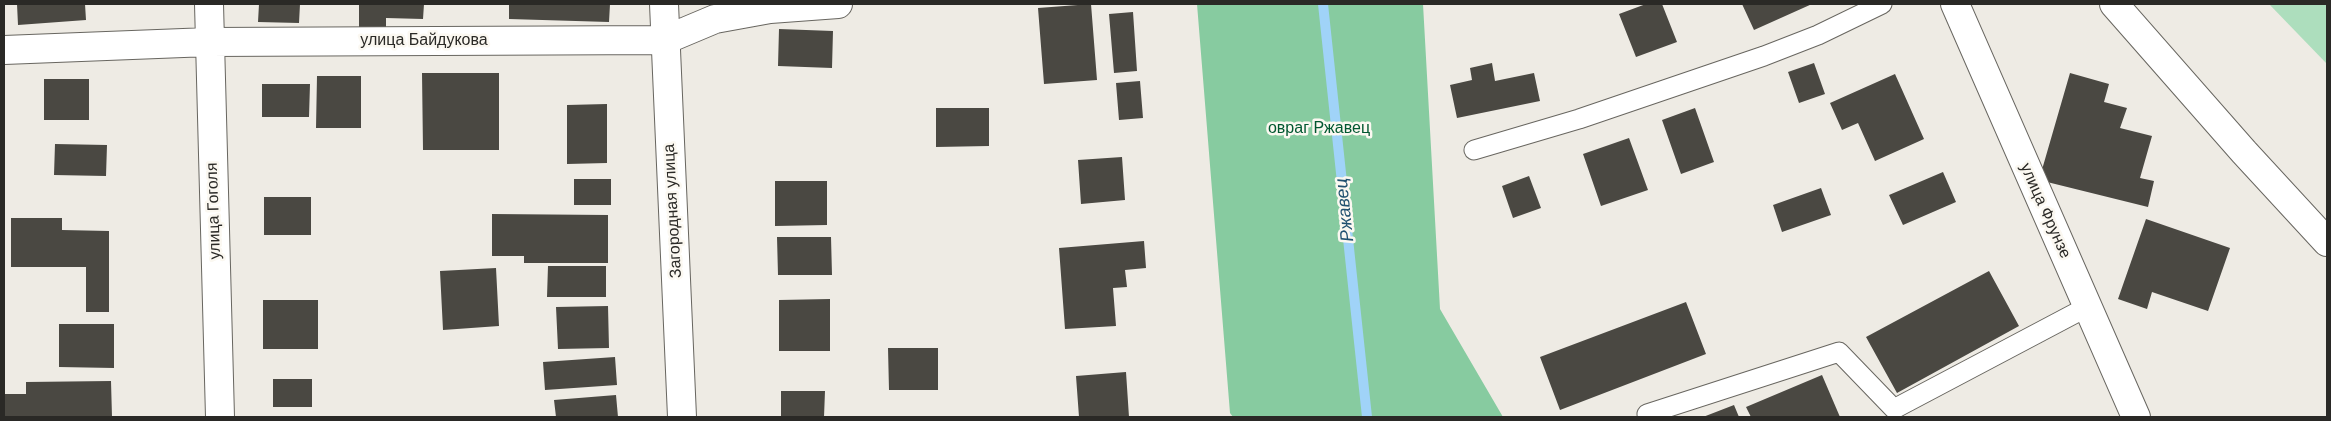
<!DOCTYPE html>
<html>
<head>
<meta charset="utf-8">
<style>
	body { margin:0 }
	#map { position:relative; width:2331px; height:421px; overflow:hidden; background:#eeebe4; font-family:Arial,sans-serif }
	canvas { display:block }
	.frame { position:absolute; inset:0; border:5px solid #2a2926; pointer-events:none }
</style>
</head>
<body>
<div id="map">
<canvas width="2331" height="421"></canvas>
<div class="frame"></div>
</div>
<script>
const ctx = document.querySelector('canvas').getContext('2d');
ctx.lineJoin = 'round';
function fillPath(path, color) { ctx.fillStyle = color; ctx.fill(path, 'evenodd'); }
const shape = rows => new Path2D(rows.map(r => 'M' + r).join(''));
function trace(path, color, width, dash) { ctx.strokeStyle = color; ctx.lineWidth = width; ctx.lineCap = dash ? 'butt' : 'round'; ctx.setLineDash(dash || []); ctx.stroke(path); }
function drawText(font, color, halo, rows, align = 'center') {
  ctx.font = font + ' Arial,sans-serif'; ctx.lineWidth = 5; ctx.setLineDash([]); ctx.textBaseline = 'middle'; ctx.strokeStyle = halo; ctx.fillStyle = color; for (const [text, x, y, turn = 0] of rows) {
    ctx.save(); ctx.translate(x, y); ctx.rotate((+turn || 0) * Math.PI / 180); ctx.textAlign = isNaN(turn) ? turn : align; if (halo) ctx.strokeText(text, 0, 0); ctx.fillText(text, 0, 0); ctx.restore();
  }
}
const green = shape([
	[2269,4,2327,4,2327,64]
]);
const forest = shape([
	[1197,4,1423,4,1440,309,1503,417,1233,417,1230,413]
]);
const stream = shape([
	[1323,4,1367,417]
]);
const building = shape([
	[17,4,85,4,86,20,18,25],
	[259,4,300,4,299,23,258,22],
	[359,4,424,4,423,19,386,18,386,27,359,27],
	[509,4,610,4,609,22,509,19],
	[1091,4,1097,80,1044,84,1038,8],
	[1646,4,1662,4,1677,42,1636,57,1619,14],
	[1742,4,1812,4,1754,30],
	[1133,12,1137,71,1114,73,1109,14],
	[779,29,833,31,832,68,778,66],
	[1492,63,1495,81,1534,73,1540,101,1457,118,1450,85,1472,80,1470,68],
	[1814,63,1825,94,1799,103,1788,72],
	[422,73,499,73,499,150,423,150],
	[2070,73,2109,84,2104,102,2127,108,2120,128,2152,136,2140,178,2154,181,2148,207,2039,180],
	[1895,74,1924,139,1875,161,1858,123,1842,130,1830,103],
	[317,76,361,76,361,128,316,128],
	[44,79,89,79,89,120,44,120],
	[1140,81,1143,118,1119,120,1116,83],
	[262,84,310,84,309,117,262,117],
	[607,104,607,163,567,164,567,105],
	[936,108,989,108,989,146,936,147],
	[1695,108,1714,162,1681,174,1662,120],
	[1629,138,1648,190,1601,206,1583,154],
	[55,144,107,145,106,176,54,175],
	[1122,157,1125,200,1081,204,1078,160],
	[1943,172,1956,202,1903,225,1889,195],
	[1529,176,1541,208,1513,218,1502,186],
	[574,179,611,179,611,205,574,205],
	[775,181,827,181,827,225,775,226],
	[1821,188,1831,215,1782,232,1773,205],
	[264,197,311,197,311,235,264,235],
	[492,214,608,215,608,263,524,263,524,256,492,256],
	[11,218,62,218,62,230,109,231,109,312,86,312,86,267,11,267],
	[2146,219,2230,248,2208,311,2152,292,2147,309,2118,299],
	[777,237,831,237,832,275,778,275],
	[1144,241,1146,268,1125,270,1127,287,1113,288,1116,326,1065,329,1059,248],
	[548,266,606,266,606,297,547,297],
	[496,268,499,326,443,330,440,271],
	[1989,271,2019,326,1897,393,1866,337],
	[830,299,830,351,779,351,779,300],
	[263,300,318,300,318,349,263,349],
	[1686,302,1706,354,1560,410,1540,357],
	[608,306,609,348,558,349,556,307],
	[59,324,114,324,114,368,59,367],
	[888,348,938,348,938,390,889,390],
	[615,357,617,385,545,390,543,362],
	[1126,372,1129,417,1079,417,1076,376],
	[1822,375,1840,417,1751,417,1746,407],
	[273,379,312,379,312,407,273,407],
	[111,381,112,417,5,417,5,394,26,394,26,382],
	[781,391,825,391,824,417,781,417],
	[616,395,618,417,556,417,554,400],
	[1734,405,1739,417,1703,417]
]);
const service = shape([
	[1474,150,1579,119,1764,56,1818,35,1882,4],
	[1647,414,1839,352,1894,409,2087,307]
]);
const minor = shape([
	[209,4,220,417],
	[664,4,682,417],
	[1955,4,2136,417],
	[4,50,209,42,665,40,715,19,770,9,838,4]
]);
const tertiary = shape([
	[2114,4,2244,152,2327,242]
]);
const streetNames = [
	["улица Байдукова",424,41],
	["улица Гоголя",214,211,-92],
	["Загородная улица",673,211,-93],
	["улица Фрунзе",2045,211,66]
];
const parkNames = [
	["овраг Ржавец",1319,129]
];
const waterNames = [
	["Ржавец",1345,210,-96]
];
fillPath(green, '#addebd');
fillPath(forest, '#87cba0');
trace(stream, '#a0d3f8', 10);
fillPath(building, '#4a4842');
trace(service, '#686660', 21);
trace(minor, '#686660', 30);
trace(tertiary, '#686660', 30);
trace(service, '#fff', 19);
trace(minor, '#fff', 28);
trace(tertiary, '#fff', 28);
drawText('16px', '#2a2926', '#fbf8f1', streetNames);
drawText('16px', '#015730', '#fbf8f1', parkNames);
drawText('italic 18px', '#215170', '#fbf8f1', waterNames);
</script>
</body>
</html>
